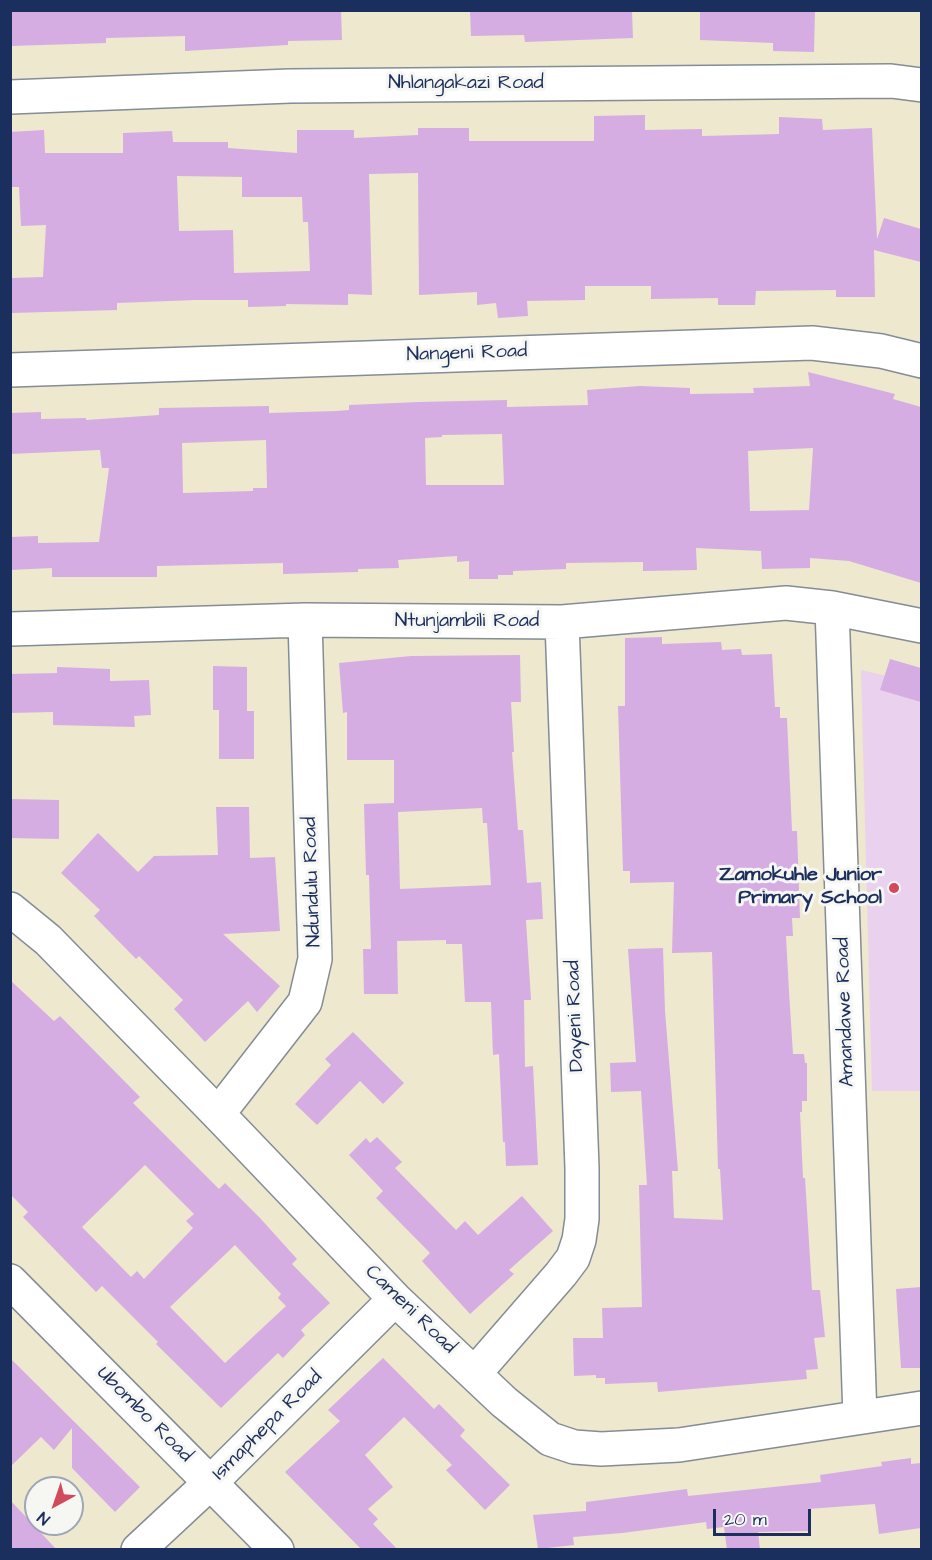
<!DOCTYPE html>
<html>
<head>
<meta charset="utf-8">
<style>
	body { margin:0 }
	#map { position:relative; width:932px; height:1560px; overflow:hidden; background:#ede8ce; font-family:"Architects Daughter",sans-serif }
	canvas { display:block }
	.frame { position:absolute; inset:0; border:12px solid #1b2f5e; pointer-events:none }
	.north { position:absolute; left:24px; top:1476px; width:60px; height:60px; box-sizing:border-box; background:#f6f6f2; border:2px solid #9ea6b7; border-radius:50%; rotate:220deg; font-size:16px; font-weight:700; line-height:24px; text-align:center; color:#1b2f5e }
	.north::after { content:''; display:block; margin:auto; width:21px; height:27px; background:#d1495b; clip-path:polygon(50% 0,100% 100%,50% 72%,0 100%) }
	.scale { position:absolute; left:713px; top:1509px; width:98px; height:27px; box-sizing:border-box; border:3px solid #1b2f5e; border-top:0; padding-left:8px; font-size:18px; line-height:21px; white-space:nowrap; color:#1b2f5e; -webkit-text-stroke:4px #f6f6f2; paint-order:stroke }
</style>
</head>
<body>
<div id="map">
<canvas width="932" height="1560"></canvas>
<div class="frame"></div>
<div class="north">N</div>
<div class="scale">20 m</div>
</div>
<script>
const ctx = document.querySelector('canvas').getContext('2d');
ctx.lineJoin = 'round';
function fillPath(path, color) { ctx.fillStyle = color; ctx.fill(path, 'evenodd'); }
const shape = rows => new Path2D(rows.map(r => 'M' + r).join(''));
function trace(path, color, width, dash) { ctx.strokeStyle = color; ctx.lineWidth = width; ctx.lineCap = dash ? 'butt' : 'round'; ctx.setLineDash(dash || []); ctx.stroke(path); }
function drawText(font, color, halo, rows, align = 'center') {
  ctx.font = font + ' "Architects Daughter",sans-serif'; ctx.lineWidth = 6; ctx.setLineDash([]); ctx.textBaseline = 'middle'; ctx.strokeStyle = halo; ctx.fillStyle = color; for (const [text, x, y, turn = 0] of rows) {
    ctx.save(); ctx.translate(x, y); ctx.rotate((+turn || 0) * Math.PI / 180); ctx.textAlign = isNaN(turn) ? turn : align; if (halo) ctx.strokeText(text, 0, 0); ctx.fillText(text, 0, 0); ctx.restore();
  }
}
const built = shape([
	[861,670,921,684,921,1091,872,1091]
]);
const building = shape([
	[67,10,341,10,342,40,288,41,288,45,185,51,185,36,106,38,106,43,10,46,10,12],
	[470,10,632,10,633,38,525,42,524,35,471,36],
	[700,10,815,10,814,52,773,51,773,43,700,40],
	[645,115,645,130,702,129,702,136,779,134,779,117,822,119,823,130,872,128,877,239,884,218,921,229,921,262,874,250,875,297,836,297,836,290,756,291,755,305,718,305,718,298,651,299,651,286,585,286,585,300,527,301,528,316,498,318,496,303,477,305,477,292,419,295,418,173,369,174,372,295,348,294,348,305,286,304,286,306,248,307,248,300,195,300,117,303,117,310,12,313,11,278,43,277,46,225,21,226,19,187,10,187,10,132,44,130,45,153,123,153,123,133,172,131,173,142,228,142,228,148,297,153,297,130,354,130,354,138,418,135,418,128,469,128,469,141,594,141,594,116],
	[177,176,242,177,242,197,302,197,303,222,308,222,310,271,234,273,233,230,179,231],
	[808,372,895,394,893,399,921,407,921,583,849,561,810,558,810,568,762,569,761,551,696,548,697,570,643,571,643,562,566,563,566,569,513,571,513,575,498,575,498,579,469,579,469,561,457,562,457,556,398,560,399,568,358,569,358,572,283,574,283,563,157,566,157,577,52,577,52,568,10,570,10,537,38,536,38,543,99,542,109,468,102,468,100,450,10,454,10,413,41,412,41,419,86,418,86,420,159,415,159,408,269,406,269,413,336,411,349,410,349,405,419,402,507,400,507,407,588,405,587,390,640,386,690,388,690,394,754,393,753,388,810,386],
	[502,434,504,485,426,485,425,438,442,437,442,435],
	[266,440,267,488,253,488,253,491,183,493,182,443],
	[813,448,809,510,750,511,748,451],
	[662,637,662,644,721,642,722,650,741,649,742,655,772,654,775,707,780,707,780,718,787,718,792,831,797,831,800,918,792,918,793,936,786,936,789,992,793,1054,804,1054,805,1063,807,1063,807,1101,802,1101,802,1112,800,1112,803,1178,805,1178,812,1290,820,1290,825,1337,814,1338,818,1369,806,1370,807,1379,658,1392,657,1382,605,1384,605,1378,596,1378,596,1375,574,1376,573,1338,603,1338,602,1308,642,1307,639,1185,647,1185,641,1091,611,1092,610,1063,636,1062,628,949,663,948,665,1011,678,1171,672,1171,674,1218,723,1220,720,1169,718,1169,712,952,672,953,674,882,630,883,630,871,623,871,618,706,625,706,625,638],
	[520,655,521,702,511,702,514,752,512,752,518,830,523,830,527,883,541,882,543,919,526,920,531,1000,524,1000,525,1067,533,1066,538,1165,506,1166,505,1142,503,1142,499,1054,493,1055,491,1002,465,1002,462,944,446,944,446,940,397,941,398,994,364,994,363,949,371,949,369,875,366,875,364,804,394,803,394,760,347,760,347,712,343,713,339,663,411,656],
	[482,808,483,823,487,823,491,885,400,889,398,812],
	[890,659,921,668,921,702,880,690],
	[213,666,247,667,247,711,254,711,254,759,219,759,219,710,213,710],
	[57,667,110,669,110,681,149,680,151,715,134,716,135,727,53,725,53,712,10,713,10,674,57,673],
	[10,799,59,800,59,839,10,838],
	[216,807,249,807,250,858,275,857,280,931,223,934,280,986,257,1012,248,1001,205,1042,174,1009,183,1000,139,956,136,959,94,916,100,910,61,873,98,833,138,872,154,856,218,855],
	[10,980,54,1021,60,1016,140,1097,133,1103,219,1189,225,1183,260,1218,297,1259,292,1264,330,1303,301,1330,305,1335,283,1358,278,1353,221,1408,156,1344,158,1342,102,1286,96,1292,23,1217,28,1212,10,1194],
	[145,1165,194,1214,186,1221,193,1228,144,1279,137,1271,131,1277,82,1227],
	[235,1245,281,1294,278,1298,286,1306,225,1363,170,1307],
	[353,1032,404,1083,383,1104,360,1081,317,1125,295,1104,331,1065,325,1059],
	[377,1137,402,1162,395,1168,456,1230,465,1221,478,1235,522,1196,553,1231,509,1270,514,1274,470,1314,422,1261,430,1253,376,1198,383,1191,349,1155,366,1138,370,1143],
	[921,1287,921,1368,901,1368,896,1289],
	[10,1358,140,1487,115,1512,72,1468,72,1428,54,1450,41,1437,10,1467],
	[383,1358,434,1409,439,1404,465,1430,460,1436,510,1485,485,1510,446,1470,452,1465,404,1417,365,1455,393,1487,368,1509,378,1519,373,1524,398,1550,362,1550,285,1472,340,1421,328,1410],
	[911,1458,911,1464,921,1463,921,1528,879,1534,875,1504,808,1509,810,1531,758,1532,760,1550,727,1550,724,1527,707,1529,706,1522,622,1533,573,1537,574,1545,538,1549,533,1515,586,1511,586,1502,687,1489,688,1496,821,1482,820,1475,882,1466,881,1462],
	[10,1500,57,1550,10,1550]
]);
const minor = shape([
	[10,97,290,86,891,81,922,85],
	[10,370,812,343,881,351,922,361],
	[832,608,860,1417],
	[10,629,305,620,562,622,786,603,832,608,922,626],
	[10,909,48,940,218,1114,395,1299,504,1402,550,1439,574,1447,601,1449,679,1445,922,1408],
	[218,1114,305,1002,315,959,305,620],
	[10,1281,277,1550],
	[475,1373,561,1274,573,1258,579,1240,582,1219,582,1168,562,622],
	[138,1550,211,1482,395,1299]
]);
const markers = [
	[894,888,6,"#d1495b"]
];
const streetNames = [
	["Nhlangakazi Road",466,84],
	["Nangeni Road",467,354,-2],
	["Ntunjambili Road",467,622],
	["Ndundulu Road",313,882,-92],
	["Amandawe Road",846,1012,-92],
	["Dayeni Road",576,1016,-92],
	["Cameni Road",410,1310,44],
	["Ubombo Road",144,1415,45],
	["Ismaphepa Road",268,1426,-45]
];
const poiNames = [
	["Zamokuhle Junior",882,876],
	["Primary School",882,899]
];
fillPath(built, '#ead1ed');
fillPath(building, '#d6ade3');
trace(minor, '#848c96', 36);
trace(minor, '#fff', 33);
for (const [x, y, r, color] of markers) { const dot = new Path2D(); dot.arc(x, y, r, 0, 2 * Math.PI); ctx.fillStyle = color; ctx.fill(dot); trace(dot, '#f6f6f2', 2); }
drawText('20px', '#1b2f5e', '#f6f6f2', streetNames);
drawText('bold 20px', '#1b2f5e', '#f6f6f2', poiNames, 'right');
</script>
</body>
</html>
